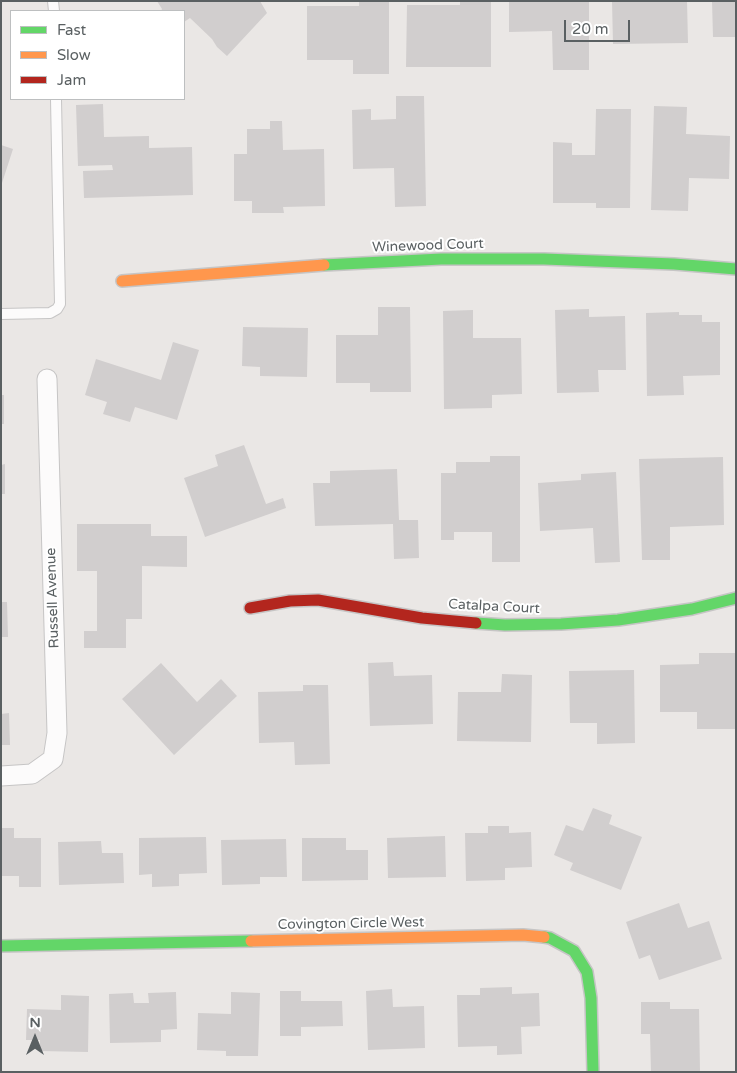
<!DOCTYPE html>
<html>
<head>
<meta charset="utf-8">
<style>
	body { margin:0 }
	#map { position:relative; width:737px; height:1073px; overflow:hidden; background:#eae7e5; font-family:"Varela Round",sans-serif }
	canvas { display:block }
	.frame { position:absolute; inset:0; border:2px solid #5a6062; pointer-events:none }
	.legend { position:absolute; left:10px; top:10px; width:175px; height:90px; box-sizing:border-box; background:#fff; border:1px solid #bdbfc0; margin:0; padding:6px 9px; list-style:none; font-size:15px; color:#5a6062 }
	.legend li { display:flex; align-items:center; gap:10px; height:25px }
	.legend b { width:25px; border:1px solid #bdbfc0 }
	.north { position:absolute; left:10px; top:1013px; width:50px; height:50px; -webkit-text-stroke:4px #fff; paint-order:stroke; rotate:0deg; font-size:14px; font-weight:700; line-height:20px; text-align:center; color:#5a6062 }
	.north::after { content:''; display:block; margin:auto; width:18px; height:22px; background:#5a6062; clip-path:polygon(50% 0,100% 100%,50% 72%,0 100%) }
	.scale { position:absolute; left:564px; top:20px; width:66px; height:22px; box-sizing:border-box; border:2px solid #5a6062; border-top:0; padding-left:6px; font-size:15px; line-height:18px; white-space:nowrap; color:#5a6062; -webkit-text-stroke:4px #fff; paint-order:stroke }
</style>
</head>
<body>
<div id="map">
<canvas width="737" height="1073"></canvas>
<div class="frame"></div>
<ul class="legend">
<li><b style="height:6px;background:#63d668"></b>Fast</li>
<li><b style="height:6px;background:#ff974d"></b>Slow</li>
<li><b style="height:6px;background:#b3261e"></b>Jam</li>
</ul>
<div class="north">N</div>
<div class="scale">20 m</div>
</div>
<script>
const ctx = document.querySelector('canvas').getContext('2d');
ctx.lineJoin = 'round';
function fillPath(path, color) { ctx.fillStyle = color; ctx.fill(path, 'evenodd'); }
const shape = rows => new Path2D(rows.map(r => 'M' + r).join(''));
function trace(path, color, width, dash) { ctx.strokeStyle = color; ctx.lineWidth = width; ctx.lineCap = dash ? 'butt' : 'round'; ctx.setLineDash(dash || []); ctx.stroke(path); }
function drawText(font, color, halo, rows, align = 'center') {
  ctx.font = font + ' "Varela Round",sans-serif'; ctx.lineWidth = 4; ctx.setLineDash([]); ctx.textBaseline = 'middle'; ctx.strokeStyle = halo; ctx.fillStyle = color; for (const [text, x, y, turn = 0] of rows) {
    ctx.save(); ctx.translate(x, y); ctx.rotate((+turn || 0) * Math.PI / 180); ctx.textAlign = isNaN(turn) ? turn : align; if (halo) ctx.strokeText(text, 0, 0); ctx.fillText(text, 0, 0); ctx.restore();
  }
}
const building = shape([
	[157,1,260,1,267,13,227,56,217,47,212,39,190,18,184,22,184,11,161,11,162,9],
	[359,1,389,1,389,74,353,74,353,60,307,60,307,6,359,6],
	[460,1,491,1,491,67,406,67,407,5,460,5],
	[509,1,589,1,589,70,553,70,552,31,509,32],
	[612,1,687,1,688,43,613,44],
	[712,1,736,1,736,37,713,37],
	[396,96,424,96,426,206,395,207,394,168,353,169,352,110,371,109,371,120,396,119],
	[103,104,104,137,149,136,149,148,192,147,193,195,84,198,83,171,113,170,112,165,78,166,76,105],
	[654,106,687,107,686,134,730,136,729,179,689,178,688,211,651,210],
	[596,109,631,109,630,208,596,208,596,203,553,203,553,142,572,143,572,155,595,155],
	[270,121,282,121,283,150,324,149,325,206,283,207,284,213,252,213,252,201,234,201,234,154,247,154,247,129,270,129],
	[1,145,13,149,2,183,1,183],
	[378,307,410,307,411,392,370,392,370,383,336,383,336,335,378,335],
	[589,309,589,317,625,316,626,370,598,370,599,392,557,393,555,310],
	[473,310,473,338,521,338,522,394,492,395,492,408,444,409,443,311],
	[679,312,679,315,702,315,702,322,720,322,720,375,683,376,684,395,647,396,646,313],
	[243,327,308,328,307,377,260,376,260,367,242,366],
	[173,342,199,350,177,420,135,407,130,422,103,414,107,402,85,395,96,359,161,380],
	[1,395,4,395,4,424,1,424],
	[244,445,266,504,283,498,286,508,205,537,184,478,218,466,215,455],
	[490,456,520,456,520,562,492,562,492,532,454,532,454,540,441,540,441,473,456,473,456,462,490,462],
	[723,457,724,525,670,527,670,560,642,560,639,459],
	[5,464,5,494,1,494,1,465],
	[397,469,399,520,418,520,419,558,394,559,393,524,315,526,313,483,330,483,330,471],
	[616,472,620,562,595,563,593,528,540,531,538,483,581,480,581,474],
	[77,524,151,524,151,536,187,536,187,567,142,566,142,619,126,619,126,648,84,648,84,631,97,631,97,571,77,571],
	[1,602,7,602,8,637,1,637],
	[699,653,736,653,736,729,697,729,697,712,660,712,660,665,699,664],
	[393,662,394,676,432,675,433,724,370,726,368,663],
	[161,663,197,702,221,679,237,696,174,755,122,699],
	[634,670,635,743,597,744,597,723,570,723,569,671],
	[502,674,532,675,531,742,457,741,458,692,501,692],
	[303,685,328,685,330,764,295,765,294,742,259,743,258,692,303,691],
	[9,713,10,745,1,745,1,714],
	[593,808,612,815,609,824,642,837,621,890,570,870,573,863,554,855,566,825,583,831],
	[488,826,509,826,509,833,531,832,532,867,505,868,505,880,466,881,465,833,488,833],
	[1,828,14,828,14,838,41,838,41,887,19,887,19,876,1,876],
	[445,836,446,877,388,878,387,838],
	[206,837,207,873,179,874,179,886,152,887,152,874,139,875,139,838],
	[302,838,346,838,346,850,368,850,368,880,302,881],
	[286,839,287,877,260,877,260,884,222,885,221,840],
	[101,841,102,853,123,853,124,883,59,885,58,842],
	[679,903,688,928,709,921,722,959,659,980,650,955,639,959,626,922],
	[512,987,512,994,539,993,540,1026,521,1027,522,1054,497,1055,497,1046,458,1047,457,995,480,995,480,988],
	[392,989,393,1007,424,1006,425,1048,368,1050,366,991],
	[280,991,301,991,301,1001,342,1001,343,1026,301,1027,301,1036,280,1036],
	[176,992,177,1029,161,1030,161,1042,110,1043,109,994,133,993,134,1003,149,1003,148,993],
	[231,992,260,993,258,1056,226,1056,226,1051,197,1050,198,1013,231,1014],
	[61,995,89,996,88,1052,40,1051,40,1040,26,1040,27,1009,61,1010],
	[641,1002,670,1002,670,1009,699,1009,700,1072,651,1072,650,1034,641,1034]
]);
const lane = shape([
	[53,1,54,11],
	[1,314,50,313,57,309,60,304,56,99]
]);
const street = shape([
	[1,776,32,774,53,759,57,733,47,379]
]);
const fast = shape([
	[324,265,441,259,544,259,674,264,736,269],
	[476,623,505,625,561,624,618,620,692,609,736,598],
	[544,937,550,938,574,951,587,972,591,998,593,1072],
	[1,946,251,941]
]);
const slow = shape([
	[122,281,324,265],
	[251,941,523,935,544,937]
]);
const jam = shape([
	[250,608,290,601,318,600,422,618,476,623]
]);
const streetNames = [
	["Winewood Court",428,246,-2],
	["Russell Avenue",53,598,-92],
	["Catalpa Court",494,607,3],
	["Covington Circle West",351,924,-1]
];
fillPath(building, '#d1cece');
trace(lane, '#c6c5c5', 12);
trace(street, '#c6c5c5', 21);
trace(fast, '#c6c5c5', 14);
trace(slow, '#c6c5c5', 14);
trace(jam, '#c6c5c5', 14);
trace(lane, '#fcfbfb', 10);
trace(street, '#fcfbfb', 19);
trace(fast, '#63d668', 11);
trace(slow, '#ff974d', 11);
trace(jam, '#b3261e', 11);
drawText('14px', '#5a6062', '#fff', streetNames);
</script>
</body>
</html>
